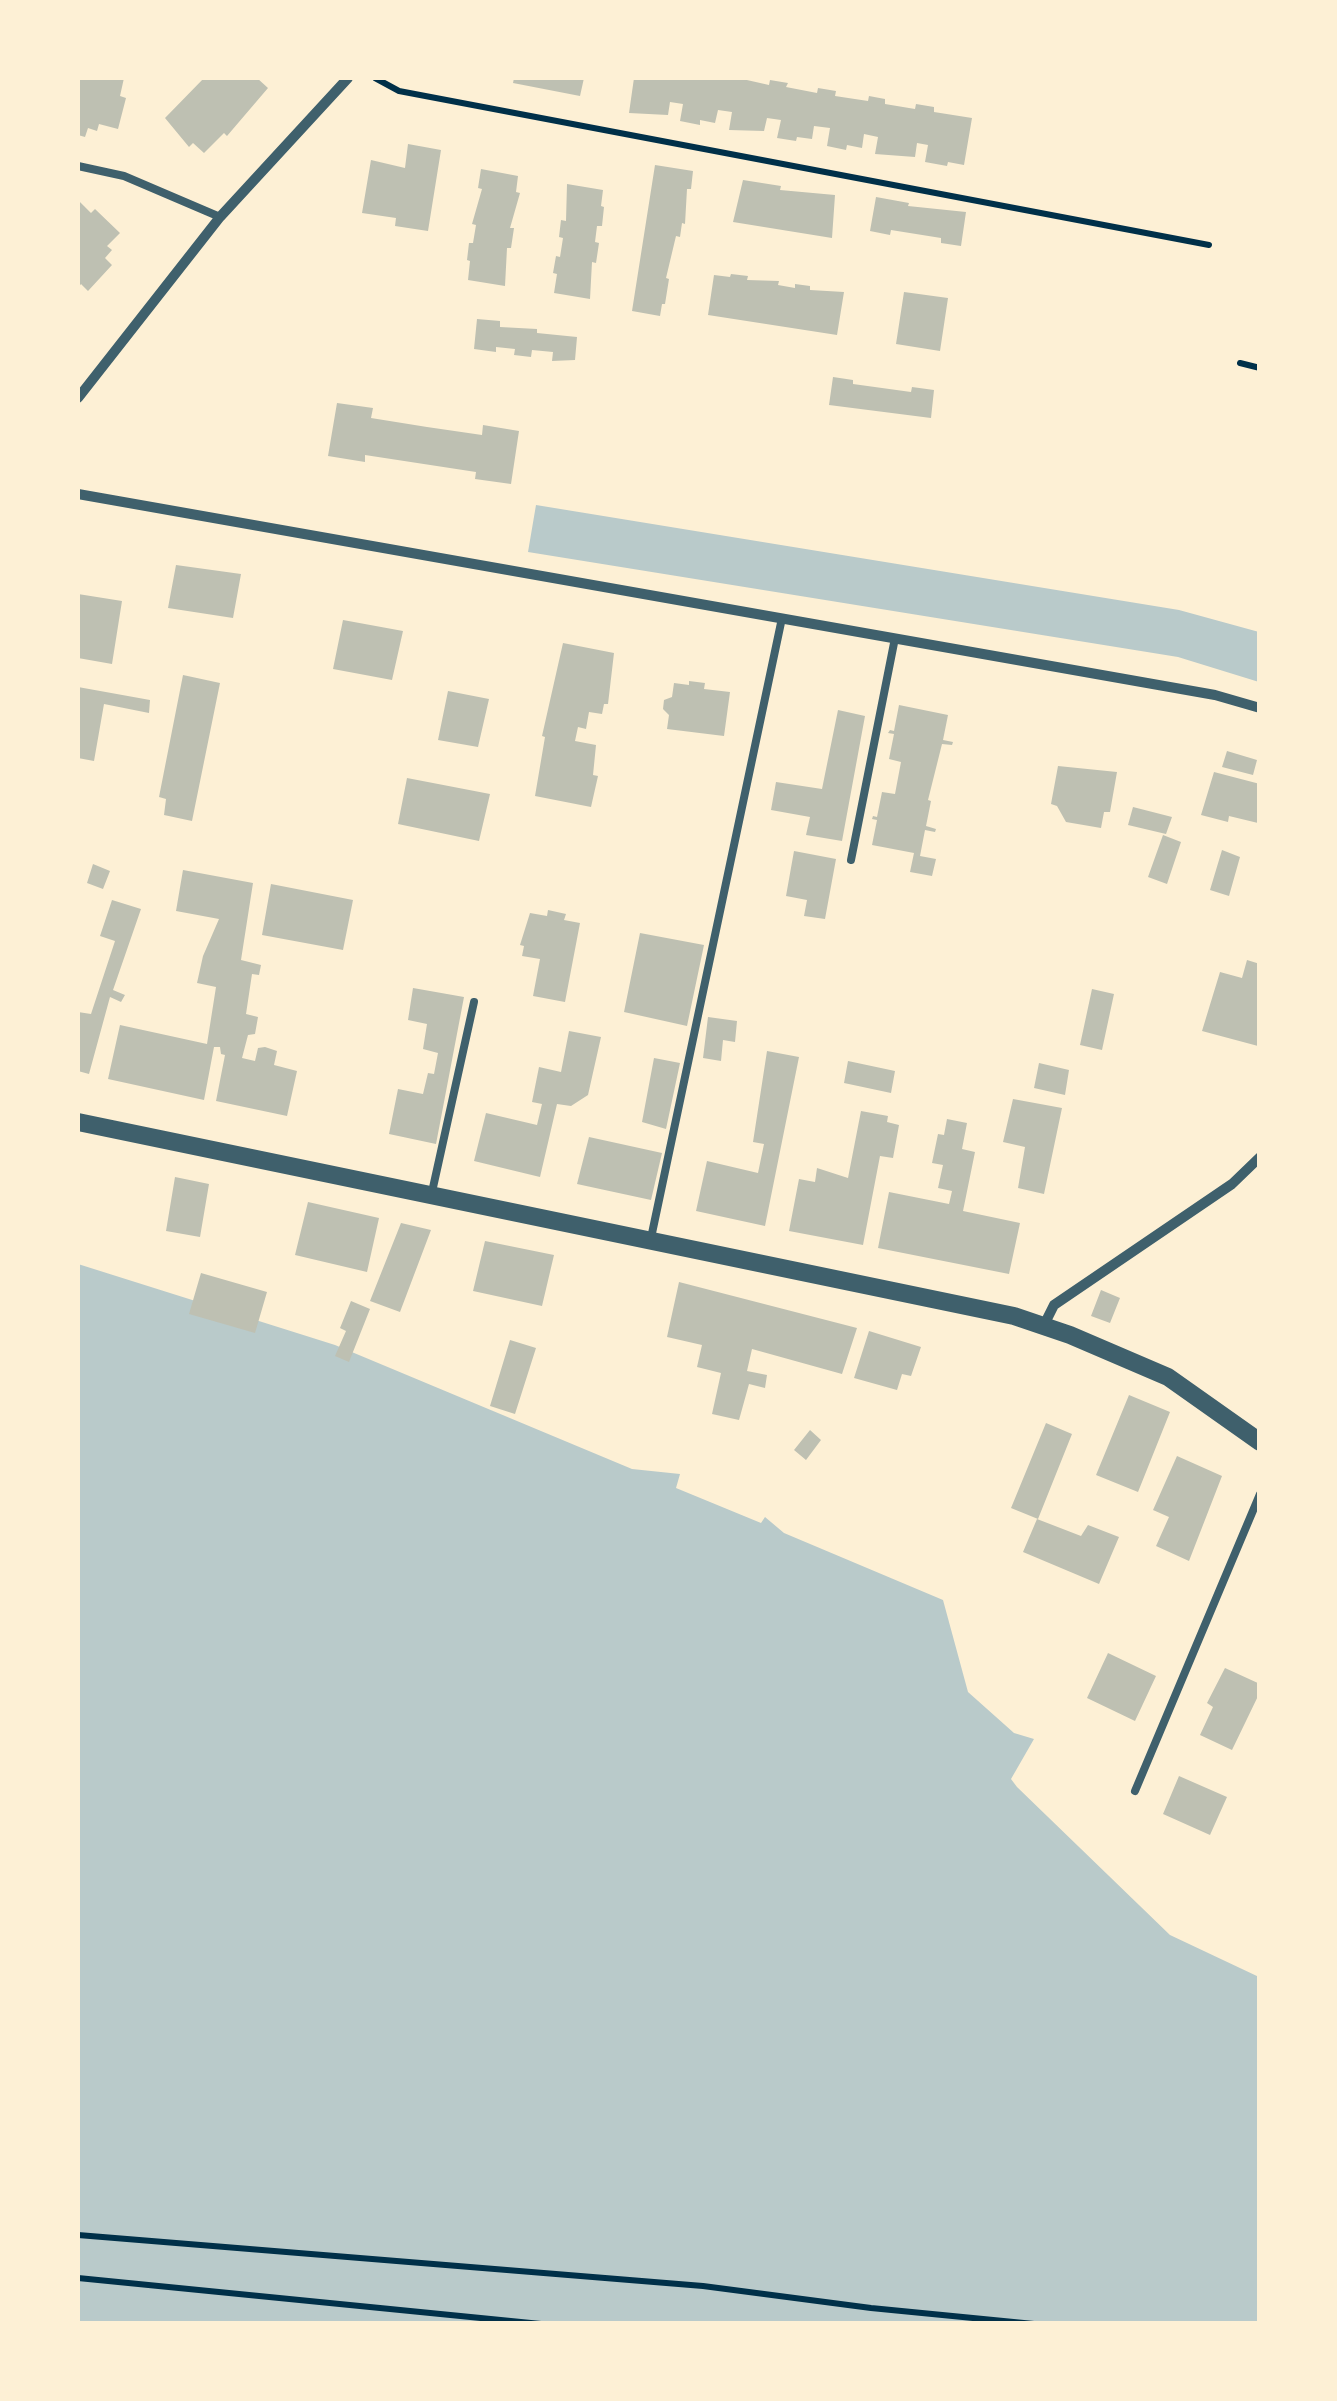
<!DOCTYPE html>
<html>
<head>
<meta charset="utf-8">
<style>
	body { margin:0 }
	#map { position:relative; width:1337px; height:2401px; overflow:hidden; background:#fdf0d5; font-family:"IBM Plex Sans",sans-serif }
	canvas { display:block }
	.frame { position:absolute; inset:0; border:80px solid #fdf0d5; pointer-events:none }
</style>
</head>
<body>
<div id="map">
<canvas width="1337" height="2401"></canvas>
<div class="frame"></div>
</div>
<script>
const ctx = document.querySelector('canvas').getContext('2d');
ctx.lineJoin = 'round';
function fillPath(path, color) { ctx.fillStyle = color; ctx.fill(path, 'evenodd'); }
const shape = rows => new Path2D(rows.map(r => 'M' + r).join(''));
function trace(path, color, width, dash) { ctx.strokeStyle = color; ctx.lineWidth = width; ctx.lineCap = dash ? 'butt' : 'round'; ctx.setLineDash(dash || []); ctx.stroke(path); }
const green = shape([
	[536,505,1179,610,1259,632,1259,682,1178,657,528,552],
	[78,1264,335,1345,632,1469,680,1474,676,1488,761,1523,765,1517,784,1533,943,1600,968,1692,1014,1733,1034,1739,1011,1779,1017,1787,1170,1935,1259,1977,1259,2323,78,2323]
]);
const building = shape([
	[78,78,124,78,120,96,126,98,118,129,99,124,97,131,88,128,85,137,78,135],
	[204,78,257,78,268,88,227,136,224,133,204,153,193,143,189,147,165,118],
	[514,78,584,78,580,96,513,83],
	[634,78,738,78,769,85,770,80,788,83,786,87,817,93,818,88,836,91,835,96,868,101,869,96,885,99,885,104,915,109,916,104,934,107,934,112,972,118,964,165,948,162,947,166,925,162,928,145,917,143,915,157,875,154,878,137,864,134,862,148,847,145,846,150,827,146,830,128,814,126,812,139,797,137,796,141,777,138,781,120,767,118,764,131,729,130,732,112,718,110,715,123,700,120,700,125,680,121,683,104,670,102,668,115,629,113],
	[408,144,441,150,428,231,395,226,396,218,362,213,371,160,405,168],
	[655,165,693,171,691,189,687,189,685,224,682,223,680,237,676,236,666,278,669,279,665,304,662,304,660,316,632,311],
	[481,169,518,176,516,192,520,193,510,228,514,228,511,248,507,248,505,286,468,280,470,261,467,260,469,243,473,243,476,225,472,224,482,189,478,188],
	[743,180,781,186,780,190,835,195,832,238,733,222],
	[567,184,603,190,601,206,604,207,602,226,597,226,595,242,599,243,596,263,592,262,590,299,554,293,557,274,553,273,556,256,560,257,563,238,559,237,561,220,566,221],
	[876,197,909,203,908,206,966,212,961,246,941,243,941,238,891,230,890,235,870,231],
	[78,200,91,213,95,209,120,233,107,246,112,250,105,258,112,265,88,291,81,284,78,288],
	[731,274,748,276,747,280,779,281,778,285,795,288,795,284,810,286,810,290,844,292,837,335,708,315,714,275,730,277],
	[904,292,948,298,940,351,896,344],
	[477,319,500,321,500,327,537,329,537,333,577,337,575,360,552,361,553,352,532,350,531,357,514,355,515,349,496,347,496,352,474,349],
	[833,377,853,380,853,384,911,392,912,387,934,390,931,418,829,405],
	[337,403,373,408,371,418,427,427,482,435,483,425,519,431,511,484,475,479,476,472,365,455,365,462,328,456],
	[176,565,241,574,233,618,168,608],
	[78,594,122,601,112,664,78,658],
	[343,620,403,631,392,680,333,669],
	[563,643,614,653,608,704,604,704,602,714,589,712,586,729,578,727,575,741,596,745,593,775,598,776,591,807,535,796,545,737,542,736],
	[183,675,220,683,192,821,164,815,166,799,159,797],
	[689,681,705,683,704,689,730,692,724,736,667,729,669,715,663,709,664,700,672,697,674,683,689,685],
	[78,687,150,700,149,713,104,704,94,761,78,758],
	[448,691,489,699,478,747,438,740],
	[899,705,948,715,943,740,953,742,952,745,942,744,928,800,931,801,926,826,936,829,935,832,925,830,920,856,936,859,932,876,910,872,914,853,872,845,877,820,872,819,873,816,877,817,882,792,895,794,901,762,889,759,894,734,888,733,890,730,894,731],
	[838,710,865,716,842,841,806,835,810,817,771,810,776,782,822,789],
	[1227,751,1257,760,1253,775,1222,767],
	[1058,766,1117,772,1110,812,1104,812,1101,828,1066,822,1057,806,1051,804],
	[1214,772,1260,784,1258,823,1229,816,1228,822,1201,815],
	[407,778,490,794,479,841,398,824],
	[1133,807,1172,817,1166,834,1128,825],
	[1163,835,1181,842,1167,884,1148,877],
	[1222,850,1240,857,1229,896,1210,890],
	[794,851,836,859,825,919,804,916,807,900,786,896],
	[93,864,110,871,103,889,87,883],
	[183,870,253,883,241,960,261,965,259,975,252,974,246,1014,258,1017,255,1034,248,1035,242,1058,255,1061,258,1048,265,1047,277,1051,274,1065,297,1071,287,1116,216,1101,225,1055,221,1054,220,1047,214,1047,204,1100,108,1079,120,1025,207,1044,216,987,197,983,203,956,219,919,176,911],
	[271,884,353,900,343,950,262,935],
	[112,900,141,909,113,990,125,995,121,1002,110,997,89,1074,78,1071,78,1012,91,1014,115,941,100,936],
	[548,910,566,914,564,920,580,923,565,1002,533,996,540,959,522,956,524,946,520,945,530,913,547,916],
	[640,933,704,945,687,1026,624,1012],
	[1247,960,1260,964,1258,1046,1202,1031,1220,972,1242,978],
	[413,988,464,997,436,1144,389,1134,398,1089,423,1094,428,1073,434,1074,438,1053,423,1049,427,1024,408,1020],
	[1092,989,1114,994,1102,1050,1080,1045],
	[708,1017,737,1021,735,1042,723,1040,721,1061,703,1058],
	[569,1031,601,1037,588,1095,571,1106,557,1104,540,1177,474,1161,486,1113,537,1125,542,1104,532,1102,539,1067,561,1072],
	[767,1051,799,1057,765,1226,696,1211,707,1161,758,1173,764,1144,753,1142],
	[654,1058,680,1063,666,1129,642,1122],
	[848,1061,895,1071,891,1093,844,1083],
	[1039,1063,1069,1070,1065,1095,1034,1088],
	[1013,1099,1062,1108,1044,1194,1018,1188,1025,1147,1003,1142],
	[861,1111,888,1116,887,1122,899,1125,893,1158,880,1156,863,1245,789,1231,799,1179,815,1182,817,1168,848,1178],
	[947,1119,967,1123,962,1149,975,1152,963,1211,1020,1223,1009,1274,878,1248,889,1192,949,1204,952,1191,938,1188,943,1165,932,1163,938,1134,944,1135],
	[589,1137,662,1153,651,1200,577,1184],
	[175,1177,209,1184,200,1237,166,1231],
	[308,1202,379,1218,367,1272,295,1255],
	[401,1223,431,1230,400,1312,370,1301],
	[485,1241,554,1255,542,1306,473,1291],
	[201,1273,267,1292,255,1333,189,1314],
	[679,1282,857,1328,842,1374,752,1349,747,1371,767,1375,765,1388,749,1384,739,1420,712,1414,721,1373,697,1367,702,1345,667,1337],
	[1101,1290,1120,1298,1110,1323,1091,1316],
	[351,1301,370,1309,349,1362,335,1356,346,1331,340,1328],
	[869,1331,921,1347,911,1376,902,1374,897,1390,854,1378],
	[510,1340,536,1348,515,1414,490,1406],
	[1129,1395,1170,1412,1138,1492,1096,1475],
	[1046,1423,1072,1434,1038,1519,1011,1508],
	[810,1430,821,1440,806,1460,794,1450],
	[1177,1456,1222,1476,1189,1561,1156,1546,1169,1517,1153,1510],
	[1037,1519,1081,1536,1088,1525,1119,1537,1099,1584,1023,1552],
	[1108,1653,1156,1676,1135,1721,1087,1698],
	[1225,1668,1260,1684,1260,1692,1232,1750,1200,1735,1213,1707,1207,1703],
	[1179,1776,1227,1797,1210,1835,1163,1814]
]);
const path = shape([
	[375,78,399,91,1209,245],
	[1240,363,1260,368],
	[78,2235,703,2286,871,2308,1034,2324],
	[78,2278,541,2324]
]);
const service = shape([
	[78,166,124,176,220,217],
	[851,860,895,638],
	[432,1192,474,1002],
	[651,1238,782,618],
	[1135,1791,1260,1494]
]);
const minor = shape([
	[78,398,220,217,348,78],
	[78,494,1215,695,1260,708],
	[1044,1325,1054,1305,1232,1184,1260,1157]
]);
const tertiary = shape([
	[78,1122,1014,1316,1070,1335,1168,1377,1260,1442]
]);
fillPath(green, '#b9caca');
fillPath(building, '#bec0b2');
trace(path, '#003049', 6);
trace(service, '#3f606c', 8);
trace(minor, '#3f606c', 10);
trace(tertiary, '#3f606c', 18);
</script>
</body>
</html>
